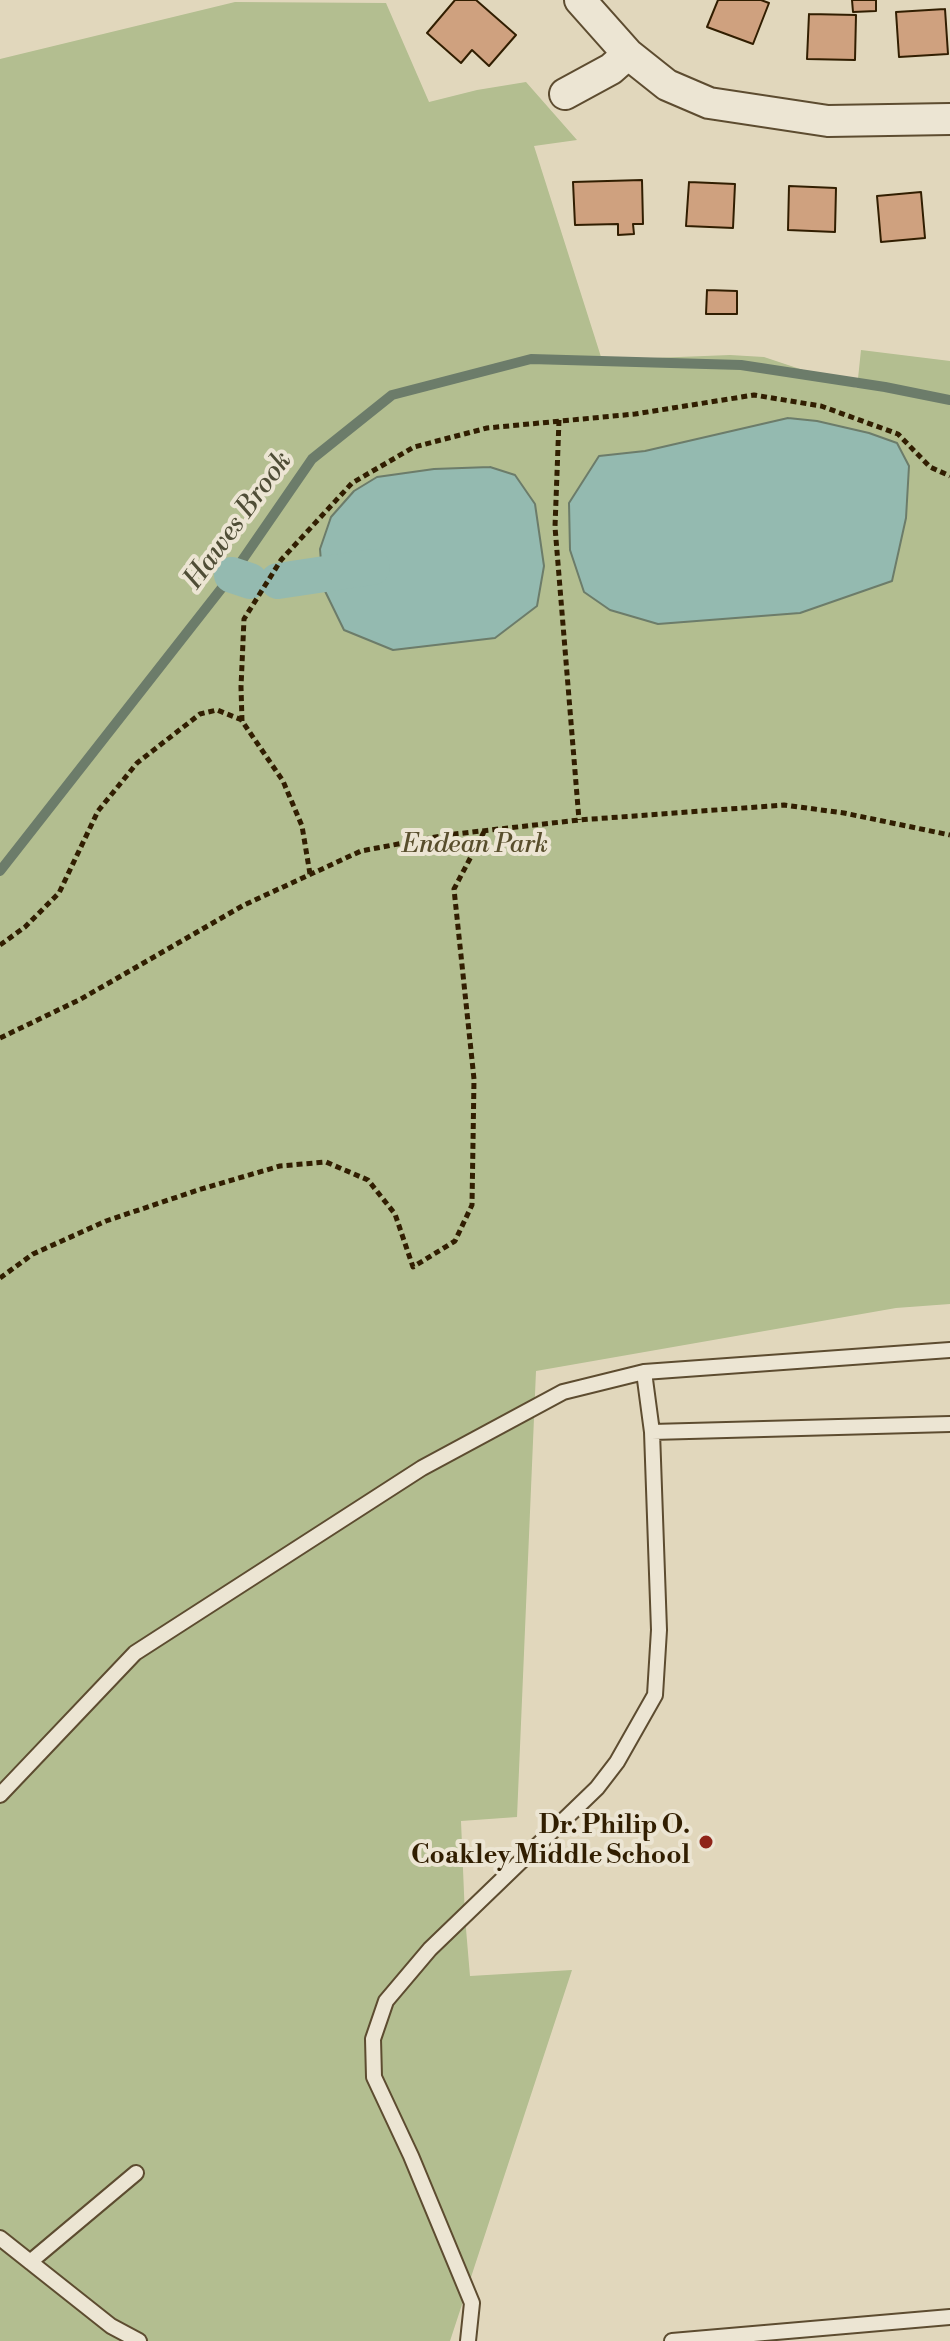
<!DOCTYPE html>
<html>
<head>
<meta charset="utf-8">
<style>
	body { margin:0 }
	canvas { display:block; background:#e1d7bc }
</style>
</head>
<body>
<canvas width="950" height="2341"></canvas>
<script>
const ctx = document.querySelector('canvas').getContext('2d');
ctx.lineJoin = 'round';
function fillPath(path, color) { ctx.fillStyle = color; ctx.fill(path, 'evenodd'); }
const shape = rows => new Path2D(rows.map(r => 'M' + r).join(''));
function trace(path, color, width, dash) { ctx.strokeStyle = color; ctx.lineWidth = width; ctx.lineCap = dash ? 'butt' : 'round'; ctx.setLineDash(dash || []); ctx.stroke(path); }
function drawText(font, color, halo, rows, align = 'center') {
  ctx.font = font + ' "Libre Bodoni",serif'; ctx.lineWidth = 8; ctx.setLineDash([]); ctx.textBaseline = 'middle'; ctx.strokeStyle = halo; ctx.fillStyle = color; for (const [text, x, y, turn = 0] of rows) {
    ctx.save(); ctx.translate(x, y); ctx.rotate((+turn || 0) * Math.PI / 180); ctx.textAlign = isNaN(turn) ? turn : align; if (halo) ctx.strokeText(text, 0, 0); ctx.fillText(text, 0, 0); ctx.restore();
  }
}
const green = shape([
	[235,2,386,3,429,102,477,90,526,82,577,140,534,146,602,360,730,355,764,357,857,388,861,350,950,361,950,1304,896,1308,536,1371,517,1817,461,1821,465,1917,470,1976,572,1970,450,2341,0,2341,0,59]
]);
const water = shape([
	[788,418,817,421,869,433,897,443,909,466,906,518,892,581,800,613,658,624,610,610,584,592,570,550,569,503,599,456,645,451,788,418],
	[490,467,515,475,535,504,544,566,537,606,495,638,393,650,344,630,323,587,320,549,331,517,354,491,377,477,434,469,490,467]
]);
const stream = shape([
	[0,871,232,575,312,459,392,395,531,359,741,365,885,387,950,400]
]);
const canal = shape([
	[232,575,250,581],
	[278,581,372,567]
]);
const building = shape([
	[455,0,476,0,516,35,489,66,472,50,461,63,427,33,455,0],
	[718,0,761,0,769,3,753,44,707,27,718,0],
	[852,0,876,0,876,11,853,12,852,0],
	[945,9,948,54,899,57,896,12,945,9],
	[809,14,856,15,855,60,807,59,809,14],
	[642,180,643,224,633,224,634,234,618,235,618,224,575,225,573,182,642,180],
	[689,182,735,184,733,228,686,226,689,182],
	[789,186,836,188,835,232,788,230,789,186],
	[921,192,925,238,881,242,877,196,921,192],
	[707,290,737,291,737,314,706,314,707,290]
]);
const path = shape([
	[559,420,555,527,579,820],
	[310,874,302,826,283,781,242,721,241,687,244,619,281,560,352,483,414,447,487,428,635,414,754,395,821,406,898,434,930,467,950,476],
	[0,945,25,927,59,893,98,811,137,763,200,714,217,710,242,720],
	[0,1038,81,999,244,905,361,851,446,835,579,820,784,805,844,813,950,835],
	[0,1278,33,1254,106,1221,198,1190,280,1166,326,1162,368,1180,395,1214,413,1267,455,1241,472,1205,474,1079,454,889,485,830]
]);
const service = shape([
	[652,1432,950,1424],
	[0,1795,135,1653,422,1468,563,1392,644,1372,950,1350],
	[0,2238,111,2326,139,2341],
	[30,2262,136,2173],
	[468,2341,472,2303,411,2156,374,2077,373,2039,386,2001,430,1949,597,1788,617,1762,655,1695,659,1630,652,1432,644,1372],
	[672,2341,950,2317]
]);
const minor = shape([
	[580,0,628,54,667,85,709,103,828,121,950,119],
	[565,94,611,69,628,54]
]);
const markers = [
	[706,1842,8,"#8f2418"]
];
const parkNames = [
	["Endean Park",475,846]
];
const poiNames = [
	["Dr. Philip O.",690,1827],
	["Coakley Middle School",690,1857]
];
const waterNames = [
	["Hawes Brook",239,521,-54]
];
fillPath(green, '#b3be90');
fillPath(water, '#94bab0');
trace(water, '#6c7c6a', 2);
trace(stream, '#6c7c6a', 10);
trace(canal, '#94bab0', 36);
fillPath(building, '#cfa17f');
trace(building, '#311e01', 2);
trace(service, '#5d4c30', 18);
trace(minor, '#5d4c30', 34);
trace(path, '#311e01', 5, [6, 4]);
trace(service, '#ece5d3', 14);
trace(minor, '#ece5d3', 30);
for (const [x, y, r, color] of markers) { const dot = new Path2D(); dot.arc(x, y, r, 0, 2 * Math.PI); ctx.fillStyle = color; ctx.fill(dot); trace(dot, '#ece5d3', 3); }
drawText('italic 26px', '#584e2c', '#ece5d3', parkNames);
drawText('bold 26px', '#311e01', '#ece5d3', poiNames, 'right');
drawText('italic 28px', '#4f4d36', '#ece5d3', waterNames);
</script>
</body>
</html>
